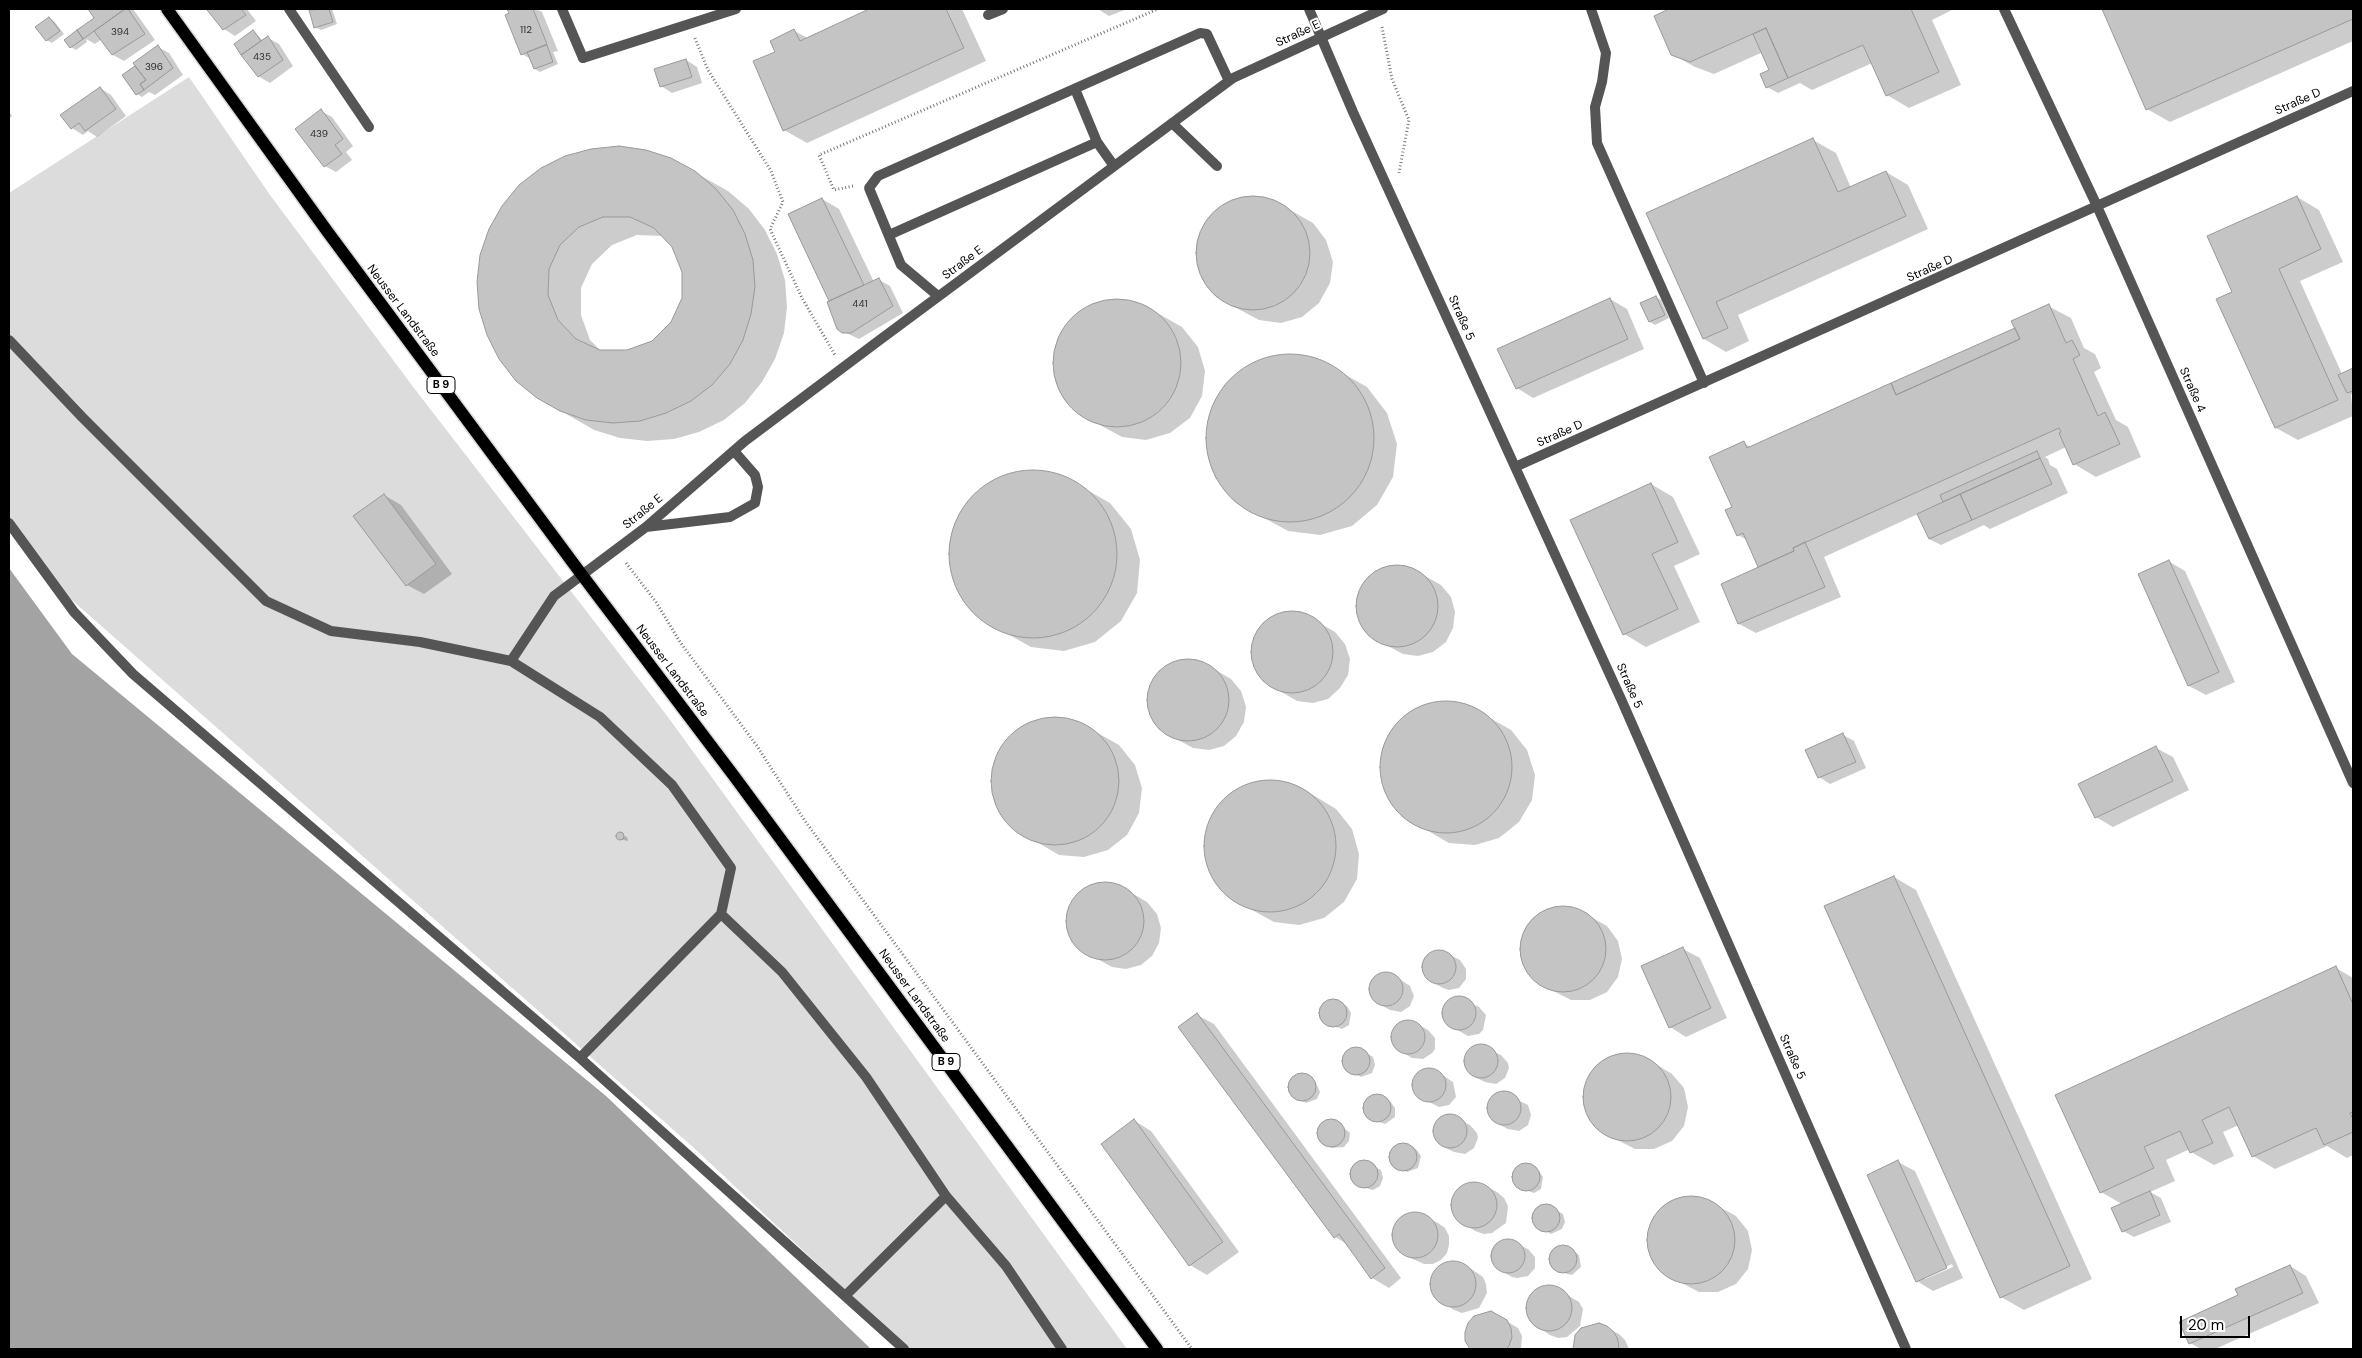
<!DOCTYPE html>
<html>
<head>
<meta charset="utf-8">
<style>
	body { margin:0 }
	#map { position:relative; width:2362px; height:1358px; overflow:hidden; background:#fff; font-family:"DM Sans",sans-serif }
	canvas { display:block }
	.frame { position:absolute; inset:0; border:10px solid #000; pointer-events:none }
	.scale { position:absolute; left:2180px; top:1316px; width:70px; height:22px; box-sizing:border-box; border:2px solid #000; border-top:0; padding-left:6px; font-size:15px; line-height:18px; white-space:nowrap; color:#000; -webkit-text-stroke:4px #fff; paint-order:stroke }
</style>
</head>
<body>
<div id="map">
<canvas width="2362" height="1358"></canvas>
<div class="frame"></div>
<div class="scale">20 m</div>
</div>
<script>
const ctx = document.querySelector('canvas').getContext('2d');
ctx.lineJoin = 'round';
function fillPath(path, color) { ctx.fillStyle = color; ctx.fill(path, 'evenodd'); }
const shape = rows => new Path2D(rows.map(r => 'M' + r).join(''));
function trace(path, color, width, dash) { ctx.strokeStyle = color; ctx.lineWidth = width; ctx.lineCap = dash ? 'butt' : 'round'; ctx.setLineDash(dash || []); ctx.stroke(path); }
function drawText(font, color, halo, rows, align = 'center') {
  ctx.font = font + ' "DM Sans",sans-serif'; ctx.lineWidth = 4; ctx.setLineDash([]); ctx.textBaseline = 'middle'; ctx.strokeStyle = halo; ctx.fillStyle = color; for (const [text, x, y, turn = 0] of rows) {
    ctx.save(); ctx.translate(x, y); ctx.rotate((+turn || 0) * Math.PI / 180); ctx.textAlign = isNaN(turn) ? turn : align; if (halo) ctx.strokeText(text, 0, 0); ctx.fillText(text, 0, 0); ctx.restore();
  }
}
const green = shape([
	[189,77,270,195,414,388,665,713,1127,1349,908,1349,694,1148,48,579,9,528,9,193]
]);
const water = shape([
	[9,568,72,654,606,1096,871,1349,9,1349]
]);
const shadow = shape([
	[89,9,133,9,155,40,124,61,113,55,102,39,95,44,86,39,87,42,76,50,71,47,96,18],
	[208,9,247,9,256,21,235,36,224,29],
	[315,9,332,9,337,24,321,30,315,27,310,10],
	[536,9,542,12,558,51,553,52,558,64,540,72,535,69,531,59,522,54,509,10],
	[872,9,962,9,986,61,807,143,784,130,776,52,794,31,808,38],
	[1098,9,1127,9,1109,16],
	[1672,9,1954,9,1932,20,1961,85,1909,108,1887,95,1872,63,1812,90,1800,83,1778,93,1767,87,1771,70,1763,52,1714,74,1695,67,1672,54,1655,16],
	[2103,9,2353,9,2353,41,2170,122,2147,109],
	[49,18,54,21,64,34,52,43,46,40],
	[254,31,263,41,268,38,279,44,293,66,270,83,258,76],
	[158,47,169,53,183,75,155,95,149,92,142,97,137,94,124,75],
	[686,60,697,67,702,83,672,93,661,86],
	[100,88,111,95,126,116,97,137,88,131,83,135,72,128],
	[9,111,12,116,9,119],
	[321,111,332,117,353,146,346,152,352,160,336,172,325,166],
	[1813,140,1836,153,1851,188,1886,172,1908,185,1928,229,1738,315,1749,341,1726,352,1704,339,1648,214],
	[694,172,728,191,749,209,765,230,777,254,785,280,787,307,784,333,775,359,762,382,745,403,724,420,699,432,674,439,647,441,620,438,594,430,537,397,481,255],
	[637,235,663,236,673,246,683,272,683,299,672,323,652,342,627,351,601,351,590,340,581,315,581,288,592,264,612,245],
	[1248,197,1270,199,1290,210,1313,223,1326,240,1333,262,1330,283,1319,303,1302,317,1281,323,1259,320,1216,297,1202,279,1196,258,1199,236,1209,217,1227,203],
	[2297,197,2319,210,2343,262,2300,281,2342,374,2353,369,2353,396,2351,394,2353,416,2298,440,2276,428,2234,293],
	[822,199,839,209,874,282,879,280,890,286,903,313,859,339,838,329,830,302,789,214],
	[1656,297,1661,300,1669,318,1655,325,1650,322],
	[1112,299,1137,302,1159,314,1182,327,1198,347,1205,371,1202,396,1190,418,1170,433,1146,440,1122,437,1076,412,1061,392,1054,368,1056,344,1068,322,1088,306],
	[1610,299,1627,309,1644,349,1533,398,1517,388],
	[2048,306,2071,318,2084,348,2095,354,2101,368,2094,372,2116,420,2128,427,2141,457,2096,477,2074,464,2066,447,2045,457,2048,459,2050,465,2057,469,2068,493,1990,529,1984,525,1941,545,1929,539,1918,514,1824,557,1841,597,1756,633,1739,624,1722,585,1760,568,1747,540,1738,535,1733,508,1743,443,1751,447,2016,329],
	[1282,355,1315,358,1344,374,1367,387,1387,413,1397,444,1393,477,1377,505,1352,526,1320,535,1288,531,1235,502,1215,477,1206,445,1210,413,1225,384,1251,364],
	[1026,471,1059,474,1110,503,1131,529,1140,560,1137,593,1121,621,1095,642,1064,651,1031,647,979,618,959,593,950,561,953,529,969,500,995,480],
	[1651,484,1673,497,1700,554,1674,566,1700,622,1646,647,1624,634],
	[384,495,401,505,452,574,424,594,407,585],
	[2168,561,2185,571,2235,682,2206,695,2189,686,2140,574],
	[1394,565,1409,567,1441,585,1451,597,1455,612,1453,628,1446,642,1433,652,1418,656,1403,654,1371,637,1361,624,1357,609,1358,593,1366,580,1378,570],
	[1288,612,1304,614,1318,622,1335,632,1345,644,1350,659,1348,675,1340,688,1328,699,1313,703,1297,701,1266,683,1256,671,1251,656,1253,640,1261,626,1273,617],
	[1184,659,1200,661,1214,669,1231,679,1241,691,1246,707,1244,722,1236,736,1224,746,1209,750,1193,748,1162,731,1152,718,1147,703,1149,688,1157,674,1169,664],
	[1440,702,1466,705,1488,717,1511,730,1527,750,1535,775,1532,800,1519,822,1499,838,1475,845,1449,843,1404,817,1388,797,1381,773,1383,747,1396,725,1416,709],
	[1050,717,1075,720,1119,745,1135,765,1142,788,1139,813,1127,835,1108,850,1084,857,1059,855,1015,829,999,810,992,786,995,761,1007,740,1026,724],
	[1843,735,1854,741,1866,768,1830,784,1819,777],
	[2156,748,2173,757,2189,790,2113,827,2096,817],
	[1265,780,1290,783,1313,795,1336,809,1352,829,1359,854,1357,879,1344,902,1324,918,1299,925,1274,922,1228,897,1212,876,1205,852,1207,826,1220,804,1240,788],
	[618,834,627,837,628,841,619,839],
	[1894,877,1916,890,2092,1279,2024,1310,2001,1297],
	[1102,883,1117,885,1130,892,1147,902,1157,914,1161,928,1159,943,1152,956,1141,965,1126,969,1112,967,1081,950,1071,939,1067,924,1069,909,1076,896,1088,887],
	[1553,908,1572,908,1589,916,1607,926,1618,941,1622,959,1618,977,1607,992,1590,1000,1571,1000,1536,982,1525,967,1520,949,1525,931,1539,915],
	[1683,949,1700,958,1727,1018,1686,1037,1670,1027],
	[1433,952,1448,954,1460,960,1466,969,1466,979,1459,988,1449,990,1443,988,1432,982,1424,973,1425,959],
	[2336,968,2353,978,2353,1155,2347,1158,2327,1146,2275,1169,2253,1156,2239,1125,2223,1132,2234,1156,2214,1165,2191,1152,2190,1149,2166,1160,2175,1181,2150,1192,2161,1198,2171,1222,2134,1237,2123,1231,2122,1204,2101,1192,2057,1095],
	[1380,974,1395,976,1410,986,1414,996,1410,1006,1401,1012,1390,1010,1379,1004,1371,996,1372,981],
	[1458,997,1479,1007,1486,1015,1483,1030,1479,1034,1468,1036,1447,1024,1443,1014,1445,1005],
	[1332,1001,1347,1006,1351,1013,1349,1025,1342,1029,1325,1022,1321,1015,1325,1004],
	[1197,1015,1214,1024,1401,1278,1389,1288,1372,1278,1347,1244,1335,1237],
	[1412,1021,1428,1030,1435,1038,1435,1049,1432,1053,1423,1059,1412,1058,1400,1051,1393,1043,1392,1033,1397,1024],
	[1480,1046,1501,1055,1508,1063,1509,1068,1505,1078,1496,1084,1485,1082,1473,1076,1466,1068,1467,1053],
	[1351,1049,1360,1049,1373,1057,1375,1065,1372,1073,1361,1077,1348,1070,1344,1059],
	[1617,1055,1637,1055,1654,1063,1672,1074,1684,1088,1688,1107,1684,1126,1672,1141,1654,1149,1635,1149,1600,1131,1588,1116,1584,1097,1588,1078,1600,1063],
	[1428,1069,1438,1072,1453,1082,1456,1097,1449,1105,1439,1107,1417,1096,1413,1086,1413,1081,1418,1072],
	[1301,1075,1315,1081,1320,1092,1317,1099,1306,1103,1293,1097,1289,1090,1293,1078],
	[1503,1093,1528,1105,1531,1115,1528,1125,1519,1131,1508,1129,1496,1123,1492,1119,1488,1109,1493,1096],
	[1376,1096,1390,1101,1395,1108,1395,1117,1385,1124,1368,1118,1365,1111,1366,1102],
	[1449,1115,1470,1125,1477,1133,1478,1138,1474,1148,1465,1154,1454,1152,1442,1146,1435,1137,1434,1127,1436,1123],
	[1135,1121,1151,1131,1239,1252,1207,1275,1190,1265],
	[1327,1121,1335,1121,1350,1133,1349,1141,1344,1147,1332,1148,1320,1139,1320,1127],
	[1402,1144,1416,1149,1421,1156,1418,1168,1407,1172,1394,1166,1390,1159,1391,1151],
	[1364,1162,1381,1170,1383,1178,1380,1186,1373,1190,1359,1186,1352,1176,1356,1165],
	[1898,1162,1915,1171,1963,1278,1933,1291,1917,1281],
	[1952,1264,1953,1267,1925,1279,1925,1276],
	[1525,1165,1539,1171,1543,1177,1541,1189,1534,1193,1517,1187,1513,1180,1517,1168],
	[1477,1182,1497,1192,1504,1198,1508,1206,1506,1223,1492,1233,1484,1234,1475,1231,1457,1218,1453,1211,1452,1202,1455,1194,1469,1183],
	[1681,1198,1701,1198,1718,1206,1736,1216,1748,1231,1752,1250,1748,1269,1736,1284,1718,1292,1699,1292,1664,1274,1652,1259,1647,1240,1652,1221,1664,1206],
	[1545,1205,1563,1214,1565,1222,1562,1229,1551,1234,1538,1227,1534,1216,1538,1209],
	[1418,1213,1438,1223,1445,1228,1449,1236,1449,1245,1447,1253,1441,1260,1433,1264,1424,1264,1404,1255,1398,1249,1394,1241,1396,1224,1401,1218],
	[1507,1240,1528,1249,1535,1257,1535,1268,1528,1276,1517,1278,1512,1277,1500,1270,1493,1262,1492,1252,1498,1243],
	[1558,1247,1567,1247,1579,1255,1581,1267,1572,1275,1564,1273,1552,1265,1552,1253],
	[1447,1262,1464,1264,1483,1277,1486,1284,1487,1293,1479,1308,1462,1313,1454,1310,1435,1297,1431,1281,1439,1266],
	[2290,1266,2306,1276,2319,1303,2215,1349,2201,1349,2190,1343,2240,1296],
	[1552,1286,1579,1302,1583,1309,1580,1326,1567,1337,1558,1338,1550,1335,1531,1322,1527,1314,1527,1306,1529,1297,1543,1287],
	[1491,1312,1518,1328,1522,1336,1521,1349,1471,1348,1474,1317],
	[1599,1325,1619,1334,1625,1340,1629,1349,1574,1349,1576,1336,1582,1329]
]);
const building = shape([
	[88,9,125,9,83,39,77,30,94,18,88,9],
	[125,9,128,9,145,34,112,55,94,31,125,9],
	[209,9,241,9,246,15,223,30,207,10,209,9],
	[329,9,333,22,314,28,309,10,329,9],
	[507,9,533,9,547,44,521,55,505,15,509,13,507,9],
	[869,9,946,9,964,48,783,131,753,61,775,52,770,41,794,29,800,41,869,9],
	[1669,9,1911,9,1939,72,1886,96,1863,45,1788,78,1766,28,1690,62,1671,55,1654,16,1669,9],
	[2102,9,2353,9,2353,19,2146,110,2102,9],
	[49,17,60,31,46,41,35,27,49,17],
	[1766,28,1788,78,1766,88,1760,74,1769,70,1753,34,1766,28],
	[77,30,83,39,70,48,64,40,77,30],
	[253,30,261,41,241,55,234,44,253,30],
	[268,36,283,60,258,77,241,55,268,36],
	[158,45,173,68,144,90,140,84,146,80,133,63,158,45],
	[547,45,553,62,534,69,527,52,547,45],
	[686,59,692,77,660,87,654,69,686,59],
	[135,66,146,80,140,84,144,90,136,95,122,75,135,66],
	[100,87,116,109,85,131,79,123,71,129,60,115,100,87],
	[321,109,343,139,335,145,342,154,324,167,295,129,321,109],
	[1813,138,1838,192,1886,171,1906,216,1716,302,1728,328,1703,339,1646,213,1813,138],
	[619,146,646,150,671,158,695,171,716,189,733,210,745,234,753,260,755,287,751,314,743,340,730,364,712,385,691,401,666,413,640,421,613,423,586,420,560,411,537,398,516,381,499,359,487,335,479,309,477,282,480,255,489,229,502,206,519,185,541,168,565,156,591,149,619,146],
	[603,217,630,217,654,228,672,247,682,272,682,298,671,322,652,341,627,350,600,350,576,339,558,320,548,295,549,269,560,245,579,227,603,217],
	'1196 253a57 57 0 1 1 114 0a57 57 0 1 1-114 0Z',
	[2297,196,2321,249,2279,269,2338,400,2275,428,2216,299,2232,292,2207,236,2297,196],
	[822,198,864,285,829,301,788,214,822,198],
	[879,278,893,306,851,333,842,333,837,329,827,302,879,278],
	[1656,296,1665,315,1649,322,1640,303,1656,296],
	[1610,298,1628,339,1516,389,1497,349,1610,298],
	'1053 363a64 64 0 1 1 128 0a64 64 0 1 1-128 0Z',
	[2049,304,2066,343,2072,340,2080,355,2073,359,2098,416,2105,412,2120,444,2073,465,2059,433,2061,432,2059,428,1793,548,1794,551,1758,567,1743,533,1737,536,1725,510,1732,507,1709,457,1744,441,1747,448,1891,383,1896,395,2020,339,2011,321,2049,304],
	[2015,328,2020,339,1896,395,1891,383,2015,328],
	'1206 438a84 84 0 1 1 168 0a84 84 0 1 1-168 0Z',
	[2353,368,2353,391,2347,393,2338,375,2353,368],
	[2037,451,2040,458,1943,502,1940,495,2037,451],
	[2040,458,2052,484,1972,520,1960,494,2040,458],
	'949 554a84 84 0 1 1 168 0a84 84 0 1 1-168 0Z',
	[1651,483,1678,542,1652,554,1678,609,1623,635,1570,520,1651,483],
	[384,494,436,564,406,586,353,516,384,494],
	[1960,494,1972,520,1929,539,1917,514,1960,494],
	[1805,542,1825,587,1738,624,1721,584,1794,551,1793,548,1805,542],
	[2169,560,2219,672,2188,686,2138,574,2169,560],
	'1356 606a41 41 0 1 1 82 0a41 41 0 1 1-82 0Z',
	'1251 652a41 41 0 1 1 82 0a41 41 0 1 1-82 0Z',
	'1147 700a41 41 0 1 1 82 0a41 41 0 1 1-82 0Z',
	'1380 767a66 66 0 1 1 132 0a66 66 0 1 1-132 0Z',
	'991 781a64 64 0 1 1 128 0a64 64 0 1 1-128 0Z',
	[1843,733,1856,762,1818,778,1805,750,1843,733],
	[2156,746,2173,781,2095,818,2078,784,2156,746],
	'1204 846a66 66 0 1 1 132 0a66 66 0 1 1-132 0Z',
	'616 836a4 4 0 1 1 8 0a4 4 0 1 1-8 0Z',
	[1894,876,2070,1266,2000,1298,1824,906,1894,876],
	'1066 921a39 39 0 1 1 78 0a39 39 0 1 1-78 0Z',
	'1520 949a43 43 0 1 1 86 0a43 43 0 1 1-86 0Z',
	[1683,947,1711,1008,1669,1028,1641,966,1683,947],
	'1422 967a17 17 0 1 1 34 0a17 17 0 1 1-34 0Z',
	[2336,966,2353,1004,2353,1112,2350,1113,2353,1119,2353,1132,2324,1145,2316,1128,2252,1157,2229,1107,2202,1120,2213,1143,2190,1153,2180,1131,2144,1147,2154,1168,2100,1193,2055,1095,2336,966],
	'1369 989a17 17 0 1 1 34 0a17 17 0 1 1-34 0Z',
	'1442 1013a17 17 0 1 1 34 0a17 17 0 1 1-34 0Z',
	'1319 1013a14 14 0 1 1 28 0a14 14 0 1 1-28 0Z',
	[1197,1013,1385,1268,1371,1279,1339,1234,1334,1238,1178,1027,1197,1013],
	'1391 1037a17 17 0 1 1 34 0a17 17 0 1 1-34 0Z',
	'1464 1061a17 17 0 1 1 34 0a17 17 0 1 1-34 0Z',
	'1342 1061a14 14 0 1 1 28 0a14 14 0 1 1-28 0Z',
	'1583 1097a44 44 0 1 1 88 0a44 44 0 1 1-88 0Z',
	'1412 1085a17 17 0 1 1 34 0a17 17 0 1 1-34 0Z',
	'1288 1087a14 14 0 1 1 28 0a14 14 0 1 1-28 0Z',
	'1487 1108a17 17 0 1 1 34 0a17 17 0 1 1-34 0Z',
	'1363 1108a14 14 0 1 1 28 0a14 14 0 1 1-28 0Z',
	'1433 1131a17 17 0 1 1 34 0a17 17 0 1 1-34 0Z',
	[1134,1119,1223,1242,1189,1266,1101,1144,1134,1119],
	'1317 1133a14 14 0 1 1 28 0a14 14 0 1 1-28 0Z',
	'1389 1157a14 14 0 1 1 28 0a14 14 0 1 1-28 0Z',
	[1898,1160,1947,1268,1916,1282,1867,1175,1898,1160],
	'1350 1174a14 14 0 1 1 28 0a14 14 0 1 1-28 0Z',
	'1512 1177a14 14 0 1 1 28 0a14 14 0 1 1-28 0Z',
	'1451 1205a23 23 0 1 1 46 0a23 23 0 1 1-46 0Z',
	[2150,1191,2160,1215,2122,1232,2111,1208,2150,1191],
	'1647 1240a44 44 0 1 1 88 0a44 44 0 1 1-88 0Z',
	'1532 1218a14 14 0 1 1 28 0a14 14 0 1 1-28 0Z',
	'1392 1235a23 23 0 1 1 46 0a23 23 0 1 1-46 0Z',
	'1491 1256a17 17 0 1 1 34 0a17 17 0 1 1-34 0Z',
	'1549 1259a14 14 0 1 1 28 0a14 14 0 1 1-28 0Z',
	'1430 1284a23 23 0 1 1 46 0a23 23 0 1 1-46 0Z',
	[2290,1265,2303,1293,2189,1344,2179,1322,2238,1295,2235,1289,2290,1265],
	'1526 1308a23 23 0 1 1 46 0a23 23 0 1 1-46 0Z',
	[1491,1311,1507,1320,1511,1328,1512,1337,1509,1346,1506,1349,1470,1349,1465,1341,1465,1332,1468,1323,1474,1316,1491,1311],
	[1599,1323,1607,1326,1614,1332,1618,1340,1619,1349,1573,1349,1575,1335,1581,1328,1599,1323]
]);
const path = shape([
	[1382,27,1392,79,1409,120,1399,173],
	[695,38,708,70,771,171,783,202,770,229,802,298,835,355],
	[853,186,834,190,819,155,1158,9],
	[626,563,656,602,680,642,757,746,805,821,1192,1349]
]);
const service = shape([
	[289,9,369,127],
	[1309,9,1353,112,1621,699,1906,1349],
	[1591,9,1606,53,1602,82,1595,107,1597,143,1704,383],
	[2004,9,2097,206,2353,783],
	[988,15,1003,9],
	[583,58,736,9],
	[1075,89,1097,142],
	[1172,123,1217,166],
	[889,235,1097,142,1114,166],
	[938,296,901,265,869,188,878,176,1200,33,1207,34,1229,81],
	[9,340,82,417,266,601,331,631,420,642,511,661,554,596,646,527,745,441,881,339,1233,78,1383,9],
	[1515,467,2353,91],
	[9,523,74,612,133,674,580,1058,904,1349],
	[646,527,730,517,755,503,758,487,755,475,734,451],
	[511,661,600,717,672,785,731,868,721,914,580,1058],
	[721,914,782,972,866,1077,946,1196,1006,1266,1062,1349],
	[845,1296,946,1196]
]);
const minor = shape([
	[562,9,583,58]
]);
const primary = shape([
	[167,9,327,231,582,575,734,776,1157,1349]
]);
const numberNames = [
	["112",526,30],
	["394",120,32],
	["435",262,57],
	["396",154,67],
	["439",319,134],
	["441",860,304]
];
const shields = [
	[441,385,28],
	[946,1062,28]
];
const shieldNames = [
	["B 9",441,385],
	["B 9",946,1062]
];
const streetNames = [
	["Straße E",1298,34,-25],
	["Straße D",2298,102,-24],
	["Straße E",963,263,-37],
	["Straße D",1930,269,-24],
	["Neusser Landstraße",403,311,53],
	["Straße 5",1461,318,66],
	["Straße 4",2192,390,66],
	["Straße D",1560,434,-24],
	["Straße E",643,512,-39],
	["Neusser Landstraße",672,671,53],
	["Straße 5",1629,686,66],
	["Neusser Landstraße",914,996,54],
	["Straße 5",1792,1057,66]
];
fillPath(green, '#dcdcdc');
fillPath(water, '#a3a3a3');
fillPath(shadow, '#0003');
fillPath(building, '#c4c4c4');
trace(building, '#999', 1);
trace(primary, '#dbdbdb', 15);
trace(path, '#777', 3, [1, 2.5]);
trace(service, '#555', 10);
trace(minor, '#555', 10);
trace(primary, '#000', 12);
drawText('10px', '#313131', null, numberNames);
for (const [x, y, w] of shields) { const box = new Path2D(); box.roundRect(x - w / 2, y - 8.5, w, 17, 4); ctx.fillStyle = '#fff'; ctx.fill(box); trace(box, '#000', 1); }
drawText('bold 11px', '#000', null, shieldNames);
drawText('12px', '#000', '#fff', streetNames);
</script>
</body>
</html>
